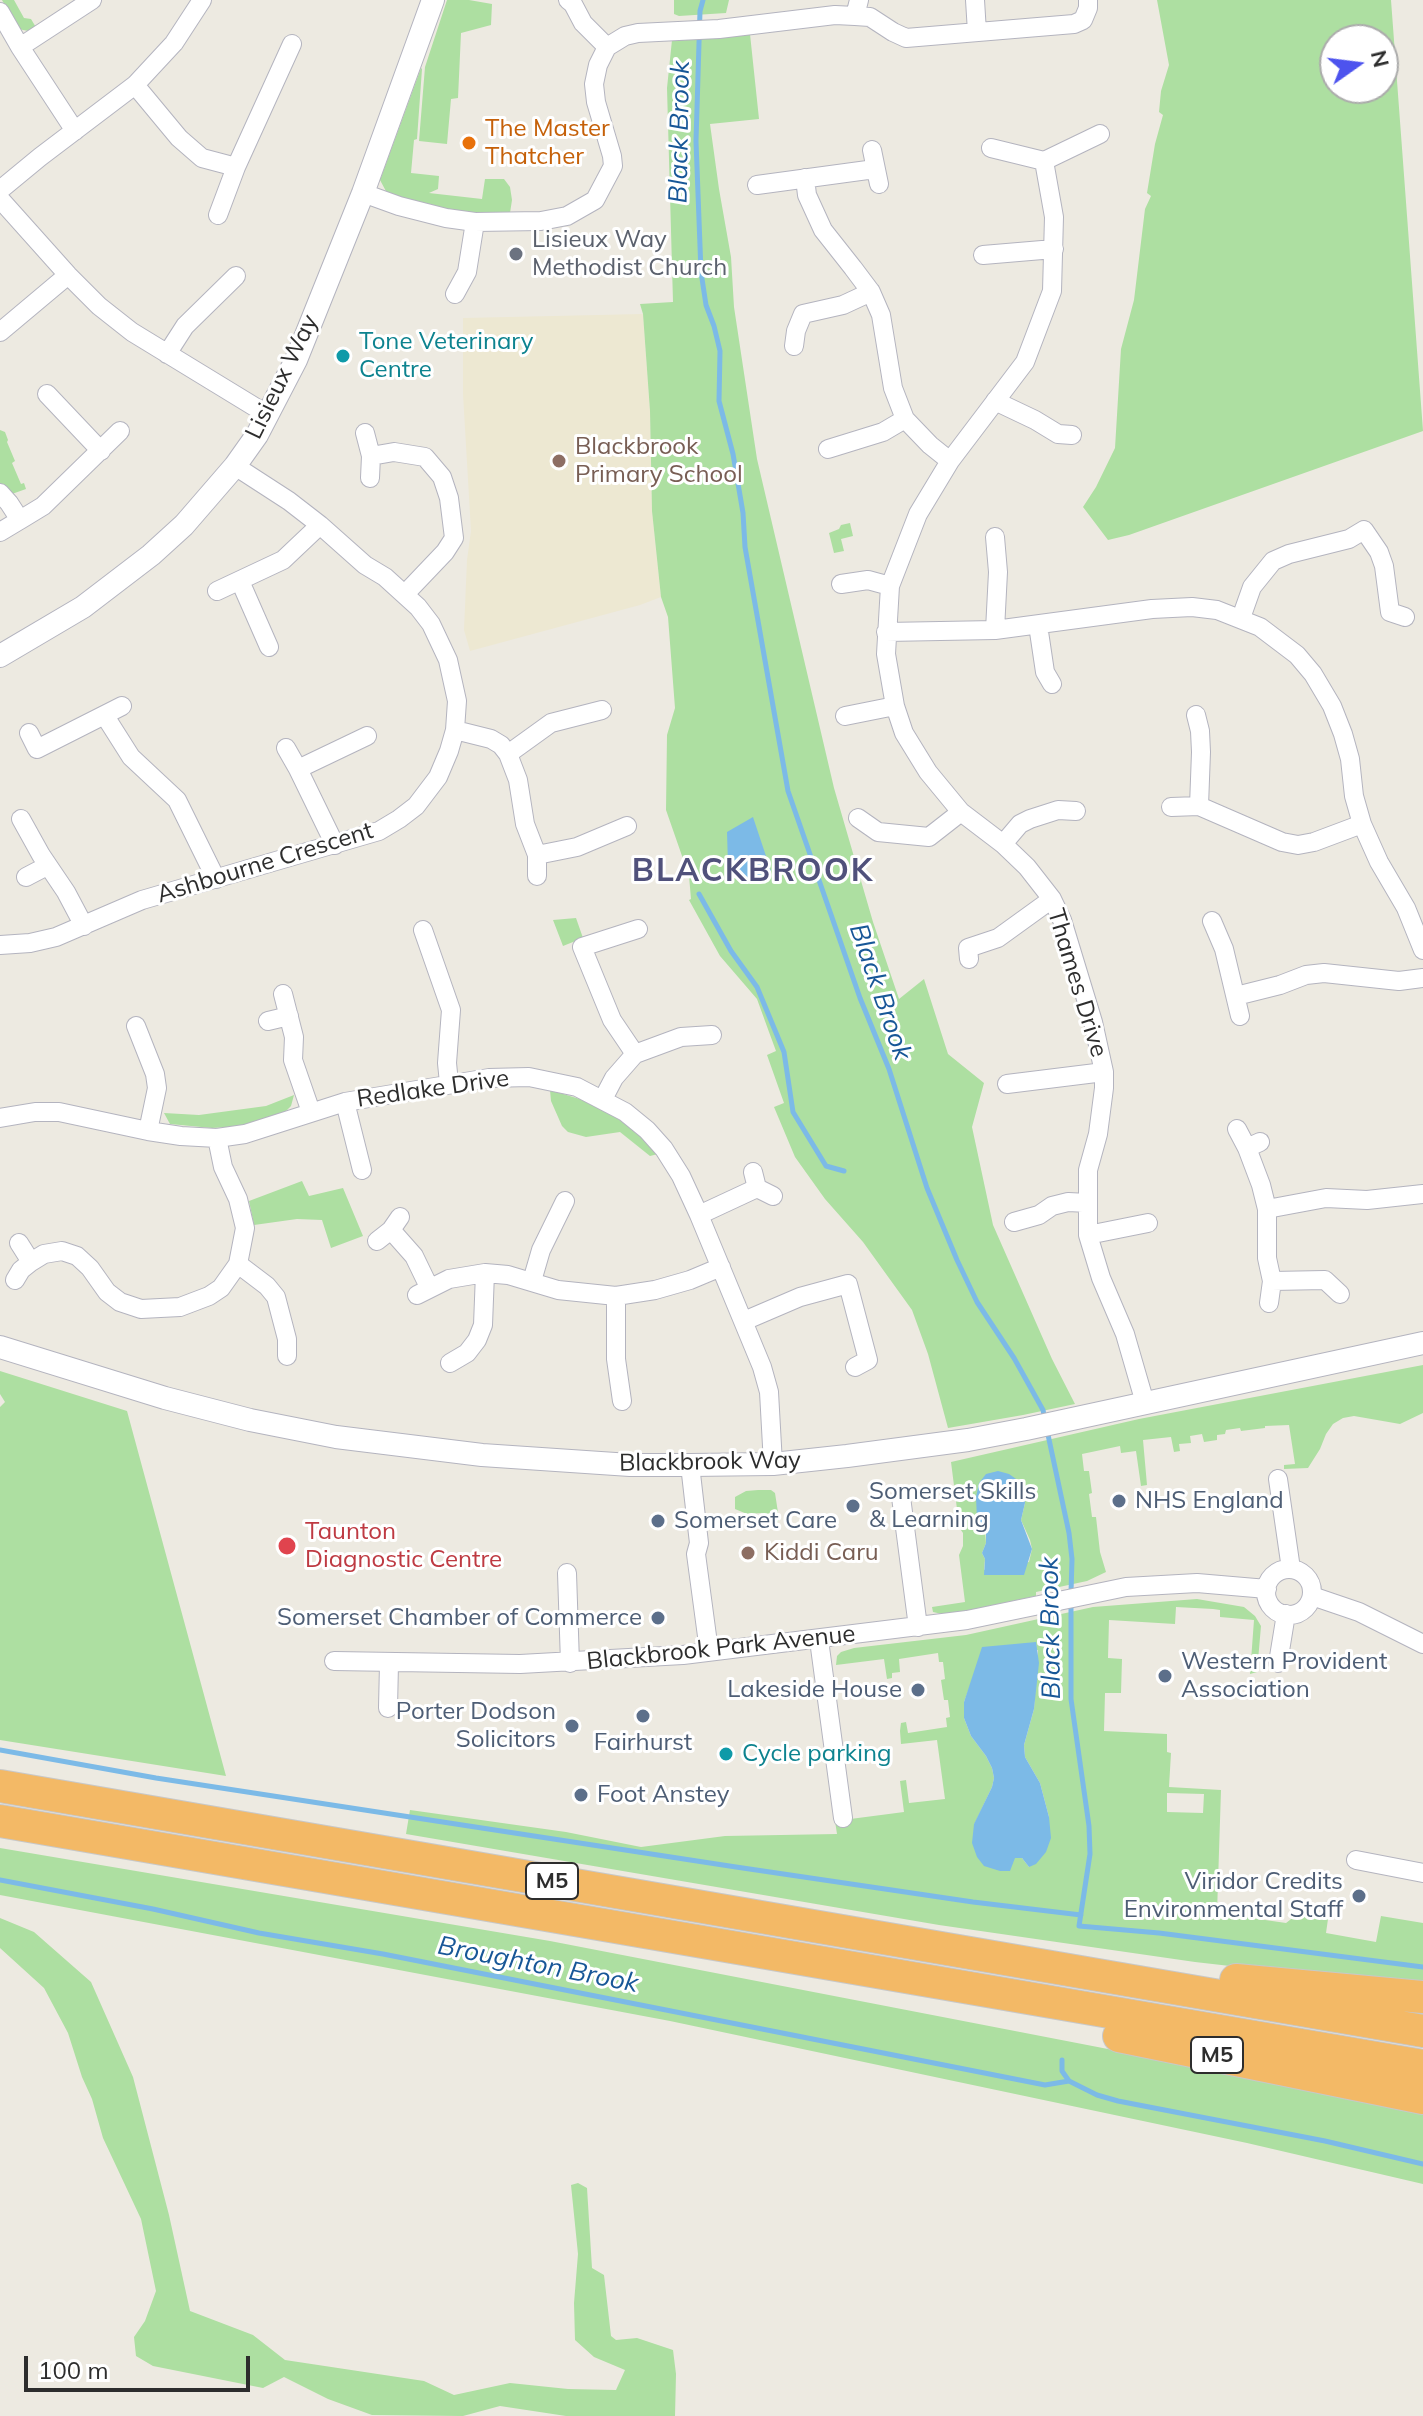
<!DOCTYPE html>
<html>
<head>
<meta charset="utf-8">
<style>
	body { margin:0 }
	#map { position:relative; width:1423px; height:2416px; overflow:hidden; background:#edeae1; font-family:Mulish,sans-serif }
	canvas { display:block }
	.north { position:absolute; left:1319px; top:24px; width:80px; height:80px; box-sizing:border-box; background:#fff; border:2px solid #ababab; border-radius:50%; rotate:76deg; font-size:22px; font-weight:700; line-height:32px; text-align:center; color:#2d2d2d }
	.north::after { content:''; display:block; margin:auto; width:28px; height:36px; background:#4d53ee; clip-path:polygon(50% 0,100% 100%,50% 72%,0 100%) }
	.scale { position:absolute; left:24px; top:2356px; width:226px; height:36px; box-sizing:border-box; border:4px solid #2d2d2d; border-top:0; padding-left:10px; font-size:24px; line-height:28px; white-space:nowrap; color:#2d2d2d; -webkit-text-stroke:6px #fff; paint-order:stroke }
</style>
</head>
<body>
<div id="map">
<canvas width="1423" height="2416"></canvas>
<div class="north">N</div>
<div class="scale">100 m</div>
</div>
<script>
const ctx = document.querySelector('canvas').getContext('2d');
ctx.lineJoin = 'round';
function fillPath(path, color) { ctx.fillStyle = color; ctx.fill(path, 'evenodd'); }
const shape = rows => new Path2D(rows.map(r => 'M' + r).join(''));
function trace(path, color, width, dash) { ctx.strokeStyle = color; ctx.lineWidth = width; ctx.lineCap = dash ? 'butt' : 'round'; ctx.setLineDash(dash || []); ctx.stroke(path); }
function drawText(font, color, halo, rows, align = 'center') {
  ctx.font = font + ' Mulish,sans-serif'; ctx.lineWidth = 6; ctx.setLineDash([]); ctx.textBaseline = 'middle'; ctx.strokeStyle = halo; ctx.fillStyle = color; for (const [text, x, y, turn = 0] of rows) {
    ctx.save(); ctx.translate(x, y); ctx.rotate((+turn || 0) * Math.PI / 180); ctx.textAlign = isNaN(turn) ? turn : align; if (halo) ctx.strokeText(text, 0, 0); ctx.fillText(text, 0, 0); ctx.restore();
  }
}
const education = shape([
	[643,314,650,411,652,511,661,597,640,605,470,651,464,630,467,560,471,531,463,394,463,318]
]);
const green = shape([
	[2,0,14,0,24,18,31,19,37,29,34,32,18,29],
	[447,0,469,0,492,4,491,25,461,33,458,98,451,99,447,144,419,141,425,67],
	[674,0,729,0,726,13,679,16,674,14],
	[1157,0,1391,0,1423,431,1129,535,1108,540,1083,507,1096,487,1115,448,1121,349,1134,300,1145,209,1151,196,1147,193,1155,144,1163,115,1159,112,1161,91,1169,65],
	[1383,40,1383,88,1335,88,1335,40],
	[750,34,759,119,710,124,719,189,731,257,734,307,757,459,834,788,873,922,899,999,924,979,948,1054,984,1083,972,1127,993,1225,1052,1359,1075,1404,1023,1415,948,1428,928,1354,912,1310,863,1242,825,1199,795,1157,774,1107,784,1103,767,1055,776,1051,769,1032,757,999,720,956,689,900,691,899,689,876,666,810,667,735,675,708,668,617,661,597,652,511,650,411,643,314,640,304,673,302,667,88,672,40,719,38],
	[421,68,422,69,417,139,414,140,411,173,439,176,438,189,429,193,482,199,485,179,504,179,510,187,512,200,510,213,489,219,388,195,380,180],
	[0,430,5,432,8,440,7,442,15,461,12,463,21,484,24,483,26,489,9,495,0,485],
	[850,523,853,536,841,539,844,551,834,553,829,533,839,529,841,525],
	[576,918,583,938,563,946,553,920],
	[550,1090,583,1100,607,1112,631,1127,658,1154,650,1156,620,1132,586,1137,568,1132,562,1126,551,1101],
	[294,1095,291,1106,282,1115,244,1126,212,1128,170,1124,164,1113,199,1115,266,1106],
	[302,1181,309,1196,343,1188,363,1236,331,1248,322,1220,297,1219,254,1225,249,1201],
	[1423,1365,1423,1413,1400,1424,1354,1416,1343,1418,1333,1424,1326,1434,1320,1449,1308,1468,1284,1469,1284,1465,1295,1464,1289,1425,1265,1426,1265,1428,1241,1431,1240,1428,1226,1430,1225,1434,1217,1435,1217,1440,1204,1442,1202,1434,1190,1436,1191,1443,1179,1444,1180,1451,1174,1452,1171,1437,1143,1440,1147,1485,1141,1486,1136,1451,1121,1453,1120,1446,1082,1454,1084,1471,1089,1471,1092,1493,1089,1494,1092,1517,1096,1517,1100,1552,1106,1572,1087,1581,1036,1592,1036,1596,946,1615,933,1612,932,1607,965,1602,959,1555,963,1546,963,1533,954,1520,953,1510,957,1509,951,1462,1139,1419],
	[1019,1481,1025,1494,1025,1503,1021,1520,1030,1540,1032,1549,1029,1562,984,1570,985,1559,982,1553,986,1543,985,1531,977,1519],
	[0,1371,127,1411,226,1776,0,1740,0,1407,5,1402,0,1394],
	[758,1490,771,1490,775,1493,779,1519,777,1524,768,1524,766,1517,762,1513,747,1514,735,1509,735,1497,746,1491],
	[1197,1599,1244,1607,1255,1616,1261,1626,1257,1672,1250,1674,1254,1620,1220,1617,1220,1610,1213,1609,1176,1607,1175,1624,1109,1620,1108,1658,1122,1659,1121,1693,1105,1693,1104,1731,1167,1734,1167,1752,1171,1753,1169,1787,1221,1790,1217,1913,1286,1923,1295,1916,1315,1916,1328,1919,1326,1933,1376,1942,1381,1916,1423,1923,1423,1988,1195,1962,939,1925,406,1834,410,1810,566,1832,641,1847,725,1836,837,1834,835,1821,904,1812,900,1781,906,1780,909,1803,945,1799,937,1740,901,1744,900,1731,901,1723,906,1722,908,1733,947,1727,946,1718,950,1717,948,1700,944,1700,941,1680,945,1679,943,1662,939,1662,938,1653,899,1659,900,1672,892,1673,892,1678,887,1679,884,1659,836,1665,837,1656,841,1652,854,1648,966,1635,1093,1607],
	[1038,1650,1034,1709,1024,1745,1025,1757,1040,1783,1049,1817,1029,1867,1022,1858,1015,1858,974,1825,992,1787,994,1778,992,1768,986,1756,971,1736,964,1718,964,1702,977,1667],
	[1167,1793,1204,1794,1203,1813,1167,1812],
	[0,1848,550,1941,1423,2110,1423,2184,1247,2143,670,2021,0,1895],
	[0,1918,34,1932,91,1982,133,2077,169,2215,190,2311,253,2335,285,2360,424,2381,454,2395,510,2383,568,2389,616,2390,625,2370,594,2357,575,2340,574,2303,578,2254,571,2185,578,2183,587,2188,592,2268,604,2275,611,2336,616,2340,637,2338,673,2350,676,2374,675,2416,566,2416,500,2406,463,2416,372,2415,328,2399,284,2377,263,2388,153,2366,136,2356,134,2337,145,2321,156,2291,141,2219,103,2138,92,2099,82,2077,68,2033,44,1988,0,1948]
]);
const water = shape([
	[753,817,771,871,740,882,728,865,727,832],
	[998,1471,1009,1474,1019,1481,1025,1494,1025,1503,1021,1520,1032,1549,1024,1575,984,1575,985,1559,982,1553,986,1543,986,1531,977,1519,976,1497,979,1483,986,1474],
	[1036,1642,1039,1663,1034,1709,1024,1745,1025,1757,1040,1783,1049,1817,1051,1838,1046,1852,1036,1864,1029,1867,1022,1858,1015,1858,1010,1871,1000,1871,984,1866,977,1857,972,1843,974,1824,992,1787,994,1778,992,1768,986,1756,971,1736,964,1718,964,1702,982,1647]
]);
const stream = shape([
	[703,0,700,11,696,141,701,272,706,305,714,326,720,351,719,401,733,454,743,513,745,547,788,791,860,998,889,1069,927,1188,957,1260,977,1302,1014,1358,1043,1410,1045,1420],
	[699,894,731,951,757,987,784,1052,793,1112,826,1166,844,1171],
	[1047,1430,1069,1533,1072,1559,1071,1593],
	[1071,1603,1071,1699,1089,1826,1090,1854,1079,1926,1159,1933,1423,1967],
	[0,1750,156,1778,736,1867,973,1902,1081,1915],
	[0,1880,153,1909,259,1933,383,1954,1045,2085,1069,2081],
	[1062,2060,1062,2071,1069,2081,1097,2095,1118,2101,1325,2141,1423,2164]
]);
const minor = shape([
	[568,0,573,4,583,23,607,47],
	[975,0,977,32],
	[0,12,20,47],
	[855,16,870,17,893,32,906,38,1074,24,1083,20,1088,8,1088,0],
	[135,85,179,138,202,158,236,167,292,44],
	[75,131,20,47,92,0],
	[991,148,1044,161,1100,134],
	[872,150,879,184],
	[1044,161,1054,217,1052,291,1025,362,950,461,918,514,890,586,886,654,895,706,904,733,928,772,961,812,1003,844,1027,867,1052,899,1062,920,1093,1022,1104,1072,1104,1088,1098,1134,1088,1170,1088,1235,1101,1278,1125,1334,1145,1403],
	[805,178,807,195,823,230,853,268,871,292,881,315,893,388,905,419,930,445,950,461],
	[757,185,875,169],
	[0,190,40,157,135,85,174,43,202,0],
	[363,193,399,206,446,218,475,222,541,221,567,216,595,200,613,166,612,156,596,102,594,84,598,65,607,47,625,36,638,33,719,29,835,15,855,16,859,0],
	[0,199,68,275,99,306,132,332,268,415],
	[218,215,236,167],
	[983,255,1054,249],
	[455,294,467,272,475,222],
	[0,332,68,275],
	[794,346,796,331,803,314,843,305,871,292],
	[167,354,185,326,236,276],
	[47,394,101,451],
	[995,401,1035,420,1058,434,1072,435],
	[365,433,371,456,370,478],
	[828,449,883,432,905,419],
	[371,456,394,452,425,457,442,477,449,498,454,538,445,552,405,594],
	[0,493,9,503,20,520,43,506,120,431],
	[0,532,20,520],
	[995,537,998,572,995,630],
	[240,581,269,647],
	[841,584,868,580,890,586],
	[217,591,283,560,320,525],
	[1241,618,1252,587,1273,561,1289,554,1349,539,1364,530,1379,552,1384,566,1390,612,1405,617],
	[1038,625,1045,672,1052,684],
	[886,632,995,630,1152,609,1192,607,1217,610,1260,627,1297,655,1313,674,1332,706,1343,734,1350,759,1354,796,1362,824,1379,862,1406,908,1423,950],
	[1196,715,1200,731,1201,752,1199,806],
	[105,716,131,757,177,800,216,879],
	[845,716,895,706],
	[455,730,491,739,501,745,508,754,518,780,525,824,537,855,577,847,627,826],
	[29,733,37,749,122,706],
	[286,748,298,769],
	[508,754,551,723,602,710],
	[1171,807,1199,806,1282,842,1298,845,1314,842,1362,824],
	[858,818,878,832,929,837,961,812],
	[21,819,41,855,66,892,84,926],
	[1003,844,1020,824,1030,819,1058,810,1076,811],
	[335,845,298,769,367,736],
	[537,855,537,876],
	[26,877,47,866],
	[1212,921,1224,949,1240,1016],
	[423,930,451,1010,447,1063,449,1083],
	[0,945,30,943,56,937,142,900,379,831,399,819,416,806,438,777,449,751,455,730,457,701,448,660,431,624,418,607,385,577,365,565,320,525,289,501,235,466],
	[969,959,968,948,998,938,1052,899],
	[283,994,294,1037,293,1060,311,1112],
	[1236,996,1280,985,1306,975,1324,973,1399,981,1423,978],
	[268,1021,289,1016],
	[136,1026,155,1074,157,1088,148,1131],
	[635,1054,612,1020,582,947,638,929],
	[1007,1084,1104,1072],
	[603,1099,614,1078,635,1054,681,1037,712,1035],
	[345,1102,362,1170],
	[0,1118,35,1112,59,1112,148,1131,181,1136,217,1138,245,1134,345,1102,489,1078,529,1077,577,1087,625,1112,647,1130,664,1149,681,1176,699,1215,762,1367,769,1392,773,1464],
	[1237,1129,1247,1148],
	[1260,1142,1247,1148,1261,1185,1267,1209,1267,1258,1272,1281,1325,1280,1340,1294],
	[753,1172,757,1188,773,1196],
	[1267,1209,1326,1198,1367,1200,1423,1194],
	[699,1215,757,1188],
	[1014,1222,1039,1215,1052,1206,1068,1202,1088,1203],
	[391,1230,414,1256,429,1287],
	[1088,1235,1148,1223],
	[377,1241,391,1230,400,1217],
	[19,1243,31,1262],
	[238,1264,267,1286,276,1297,287,1339,287,1356],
	[15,1280,21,1270,31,1262,44,1254,62,1251,77,1256,90,1268,107,1292,120,1302,141,1309,180,1307,209,1296,221,1288,238,1264,245,1228,238,1199,223,1167,217,1138],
	[532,1281,541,1250,565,1201],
	[417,1295,449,1279,485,1273],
	[616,1296,616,1359,622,1401],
	[1269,1303,1272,1281],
	[744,1321,800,1297,848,1284,868,1360,855,1367],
	[450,1363,467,1353,477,1340,483,1325,485,1273,508,1275,558,1290,616,1296,655,1290,690,1280,721,1267],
	[690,1465,699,1543,696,1554,709,1651],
	[1278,1479,1291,1569],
	[901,1497,918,1627],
	'1266 1592a23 23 0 1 1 46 0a23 23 0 1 1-46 0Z',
	[567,1573,570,1663],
	[1312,1596,1359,1612,1423,1644],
	[819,1640,843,1818],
	[334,1661,520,1664,683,1655,967,1620,1126,1587,1197,1583,1267,1589],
	[1278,1663,1286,1614],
	[388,1708,389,1664],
	[1356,1860,1423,1873]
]);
const tertiary = shape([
	[0,656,83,607,151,555,184,525,235,466,257,435,296,360,363,193,433,0],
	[0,1347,165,1398,250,1420,336,1437,482,1455,630,1465,690,1465,773,1464,847,1456,968,1440,1026,1429,1423,1343]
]);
const motorway = shape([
	[0,1786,1423,2031],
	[0,1821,1423,2066],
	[1236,1980,1423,1997],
	[1119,2036,1423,2098]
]);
const markers = [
	[469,143,8,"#e8710a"],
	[516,254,8,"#6b7280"],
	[343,356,8,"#0f9aa8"],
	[559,461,8,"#8d6e63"],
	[1119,1501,8,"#5c6f8a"],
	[853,1506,8,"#5c6f8a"],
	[658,1521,8,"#5c6f8a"],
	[287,1546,10,"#e0444e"],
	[748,1553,8,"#8d6e63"],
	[658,1618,8,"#5c6f8a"],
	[1165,1676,8,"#5c6f8a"],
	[918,1690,8,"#5c6f8a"],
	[643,1716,8,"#5c6f8a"],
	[572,1726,8,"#5c6f8a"],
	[726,1754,8,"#0f9aa8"],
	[581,1795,8,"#5c6f8a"],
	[1359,1896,8,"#5c6f8a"]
];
const shields = [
	[552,1881,52],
	[1217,2055,52]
];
const shieldNames = [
	["M5",552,1881],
	["M5",1217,2055]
];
const foodNames = [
	["The Master",485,129],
	["Thatcher",485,157]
];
const worshipNames = [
	["Lisieux Way",532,240],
	["Methodist Church",532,268]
];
const cultureNames = [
	["Tone Veterinary",359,342],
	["Centre",359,370],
	["Cycle parking",742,1754]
];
const streetNames = [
	["Lisieux Way",282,377,-64],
	["Ashbourne Crescent",265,863,-17],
	["Thames Drive",1077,983,73],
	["Redlake Drive",433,1089,-8],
	["Blackbrook Way",710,1462,-1],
	["Blackbrook Park Avenue",721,1648,-6]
];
const educationNames = [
	["Blackbrook",575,447],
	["Primary School",575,475],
	["Kiddi Caru",764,1553]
];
const serviceNames = [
	["Somerset Skills",869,1492],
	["& Learning",869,1520],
	["NHS England",1135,1501],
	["Somerset Care",674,1521],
	["Somerset Chamber of Commerce",642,1618,"right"],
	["Western Provident",1181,1662],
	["Association",1181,1690],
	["Lakeside House",902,1690,"right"],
	["Porter Dodson",556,1712,"right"],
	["Solicitors",556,1740,"right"],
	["Fairhurst",643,1743,"center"],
	["Foot Anstey",597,1795],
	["Viridor Credits",1343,1882,"right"],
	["Environmental Staff",1343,1910,"right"]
];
const healthNames = [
	["Taunton",305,1532],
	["Diagnostic Centre",305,1560]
];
const waterNames = [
	["Black Brook",680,132,-89],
	["Black Brook",880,992,71],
	["Black Brook",1051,1628,-91],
	["Broughton Brook",538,1965,11]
];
const districtNames = [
	["BLACKBROOK",753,871]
];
fillPath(education, '#ede8d2');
fillPath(green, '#addfa1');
fillPath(water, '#7cbae7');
trace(stream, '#7cbae7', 5);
trace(minor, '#b4b4bf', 20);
trace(tertiary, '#b4b4bf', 24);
trace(motorway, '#c8c8c8', 34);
trace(minor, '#fff', 18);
trace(tertiary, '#fff', 22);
trace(motorway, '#f3b966', 32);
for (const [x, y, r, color] of markers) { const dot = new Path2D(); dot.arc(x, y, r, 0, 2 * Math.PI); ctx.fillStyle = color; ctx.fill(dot); trace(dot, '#fff', 3); }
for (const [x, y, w] of shields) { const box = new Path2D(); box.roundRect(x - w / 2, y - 18, w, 36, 6); ctx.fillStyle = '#fff'; ctx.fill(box); trace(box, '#2d2d2d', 2); }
drawText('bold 22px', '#2d2d2d', null, shieldNames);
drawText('24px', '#c56008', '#fff', foodNames, 'left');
drawText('24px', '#5b616d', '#fff', worshipNames, 'left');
drawText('24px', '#0d838f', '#fff', cultureNames, 'left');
drawText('24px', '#2d2d2d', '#fff', streetNames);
drawText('24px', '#785e54', '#fff', educationNames, 'left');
drawText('24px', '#4e5e75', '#fff', serviceNames, 'left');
drawText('24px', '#be3a42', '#fff', healthNames, 'left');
drawText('italic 26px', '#175797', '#fff', waterNames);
ctx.letterSpacing = '2px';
drawText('bold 32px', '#50517b', '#fff', districtNames);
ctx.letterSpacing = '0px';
</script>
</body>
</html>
